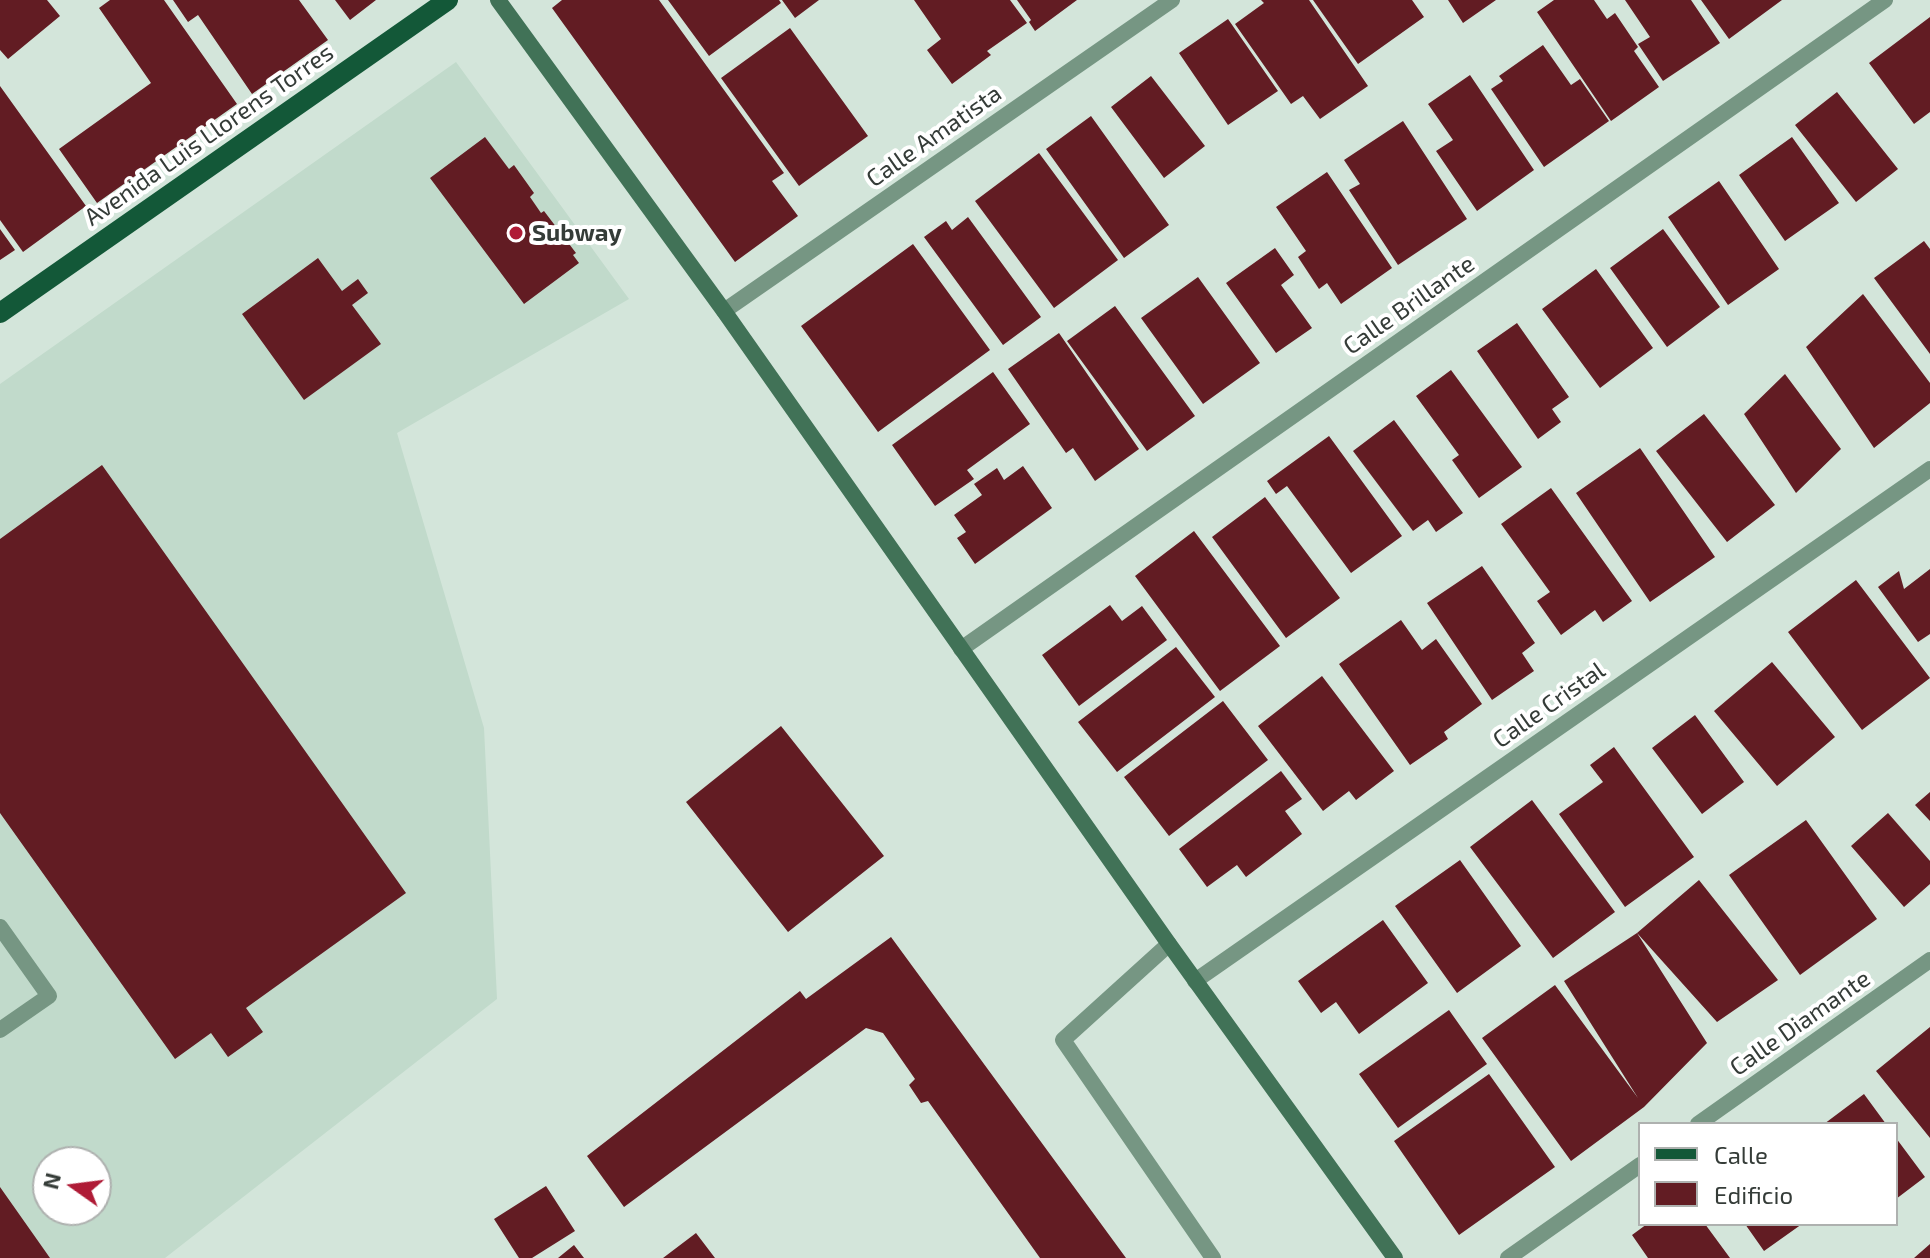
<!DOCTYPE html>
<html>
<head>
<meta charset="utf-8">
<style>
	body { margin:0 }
	#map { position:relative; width:1930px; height:1258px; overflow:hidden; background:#d3e5da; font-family:"Exo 2",sans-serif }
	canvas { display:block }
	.legend { position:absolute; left:1638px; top:1122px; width:260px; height:104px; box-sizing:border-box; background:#fff; border:2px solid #aeb1af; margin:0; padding:10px 14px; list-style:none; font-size:24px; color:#353c38 }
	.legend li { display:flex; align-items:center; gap:16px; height:40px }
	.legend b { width:40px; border:2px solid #aeb1af }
	.north { position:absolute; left:32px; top:1146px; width:80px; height:80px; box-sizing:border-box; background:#fff; border:2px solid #aeb1af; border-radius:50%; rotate:284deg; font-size:22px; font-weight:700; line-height:32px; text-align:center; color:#353c38 }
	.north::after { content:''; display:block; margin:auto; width:28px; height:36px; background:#af1b36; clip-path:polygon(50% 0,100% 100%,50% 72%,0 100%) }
</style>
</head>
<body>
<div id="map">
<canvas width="1930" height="1258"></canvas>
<ul class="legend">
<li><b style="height:10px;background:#135838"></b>Calle</li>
<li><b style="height:22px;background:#621c23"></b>Edificio</li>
</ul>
<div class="north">N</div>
</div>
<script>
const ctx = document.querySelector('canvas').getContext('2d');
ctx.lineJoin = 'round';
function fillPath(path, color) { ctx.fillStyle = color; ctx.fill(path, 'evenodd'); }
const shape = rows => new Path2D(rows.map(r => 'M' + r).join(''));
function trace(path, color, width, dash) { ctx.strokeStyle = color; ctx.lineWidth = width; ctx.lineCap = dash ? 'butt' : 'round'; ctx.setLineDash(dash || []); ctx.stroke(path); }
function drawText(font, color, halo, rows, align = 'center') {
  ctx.font = font + ' "Exo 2",sans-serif'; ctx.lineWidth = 8; ctx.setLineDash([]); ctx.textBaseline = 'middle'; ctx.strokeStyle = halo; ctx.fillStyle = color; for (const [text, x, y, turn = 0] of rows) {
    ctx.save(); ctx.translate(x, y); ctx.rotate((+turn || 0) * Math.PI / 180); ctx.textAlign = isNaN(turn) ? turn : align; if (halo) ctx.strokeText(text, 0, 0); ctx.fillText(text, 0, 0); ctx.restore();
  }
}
const built = shape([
	[456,62,629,299,397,433,484,728,497,999,165,1258,0,1258,0,384],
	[48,1162,96,1162,96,1210,48,1210]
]);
const building = shape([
	[0,0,47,0,60,16,8,59,0,50],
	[110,0,164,0,237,104,97,203,59,149,151,83,99,8],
	[173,0,299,0,328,40,252,94,198,15,188,22],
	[335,0,376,0,350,20],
	[562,0,659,0,784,173,772,181,798,216,735,262,552,8],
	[668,0,779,0,781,3,709,56],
	[782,0,819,0,795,18],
	[914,0,1010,0,1027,23,987,51,991,55,952,84,927,50,941,39],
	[1017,0,1077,0,1035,31,1029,22,1031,20],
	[1261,0,1309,0,1368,86,1320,119,1303,96,1291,104,1235,24,1264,3],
	[1313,0,1412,0,1424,17,1358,64],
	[1448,0,1496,0,1463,23],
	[1554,0,1594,0,1607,19,1615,13,1638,47,1634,51,1659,87,1611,121,1537,12],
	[1625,0,1691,0,1720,43,1663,81,1638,44,1650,37],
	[1701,0,1782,0,1729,39],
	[1930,17,1930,112,1914,124,1869,63],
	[1228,19,1278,91,1228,125,1179,53],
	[790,28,868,136,799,186,721,78],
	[1543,45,1571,85,1580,79,1609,121,1544,167,1491,89,1503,81,1499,76],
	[1470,75,1534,170,1477,211,1436,151,1453,140,1428,104],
	[1151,76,1205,146,1164,178,1111,107],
	[0,86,86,206,23,252,0,220],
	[1837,92,1898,169,1856,202,1795,125],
	[1091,116,1169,225,1124,258,1046,149],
	[1403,121,1467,219,1398,265,1349,190,1360,184,1344,160],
	[485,137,509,169,514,165,534,193,530,197,541,213,544,211,576,253,573,255,579,263,524,304,430,178],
	[1792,137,1839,203,1785,241,1739,175],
	[1039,153,1118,260,1054,308,975,201],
	[1327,172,1392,268,1341,304,1327,283,1319,289,1298,257,1306,251,1276,207],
	[1719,181,1779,269,1728,305,1668,217],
	[968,217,1041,317,1003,345,924,237,946,221,952,230],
	[0,229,15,250,0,260],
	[1663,229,1720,307,1667,347,1610,268],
	[1924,241,1930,249,1930,354,1874,278],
	[913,244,990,350,878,432,801,326],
	[1275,248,1294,275,1281,285,1312,328,1276,353,1226,283],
	[318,258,342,291,358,279,368,293,352,305,381,344,304,400,242,314],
	[1596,269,1653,348,1600,388,1542,309],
	[1198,277,1260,363,1203,404,1141,318],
	[1863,294,1930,383,1930,403,1874,448,1806,347],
	[1115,306,1195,416,1147,451,1067,341],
	[1517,323,1569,397,1552,409,1561,422,1538,439,1477,351],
	[1059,333,1139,449,1095,481,1073,448,1066,453,1008,369],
	[1451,370,1522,467,1479,498,1452,460,1459,455,1416,396],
	[993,372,1030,424,967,470,974,479,935,506,892,445],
	[1785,374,1841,449,1796,493,1744,414],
	[1704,414,1775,505,1727,542,1656,451],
	[1394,420,1463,513,1436,532,1428,520,1413,531,1353,451],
	[1329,436,1402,536,1351,573,1287,486,1276,494,1267,481],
	[1640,448,1715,557,1650,602,1576,493],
	[102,465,406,893,246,1008,263,1032,228,1057,211,1033,175,1059,0,813,0,539],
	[1023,466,1052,508,975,564,957,538,966,532,954,515,982,495,974,484,997,468,1004,480],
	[1551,488,1632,601,1603,622,1595,610,1561,635,1537,601,1550,592,1501,524],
	[1265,497,1340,598,1286,638,1212,537],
	[1194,531,1280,646,1220,691,1135,576],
	[1482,566,1535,643,1522,653,1534,671,1492,700,1427,603],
	[1930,569,1930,634,1918,642,1878,587,1899,571,1904,589],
	[1856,580,1930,678,1862,730,1788,632],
	[1110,605,1122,621,1142,606,1167,640,1079,706,1042,655],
	[1401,620,1422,650,1436,639,1482,704,1444,732,1448,739,1410,765,1339,664],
	[1176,647,1215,697,1117,772,1078,722],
	[1772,662,1835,737,1777,786,1714,711],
	[1322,676,1394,771,1356,800,1349,791,1323,811,1258,726],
	[1223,701,1268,760,1169,836,1124,777],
	[1695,715,1744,782,1702,814,1652,748],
	[781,726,884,856,788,932,686,802],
	[1614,747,1694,857,1625,907,1559,814,1603,782,1590,765],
	[1281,771,1302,799,1285,811,1302,834,1246,877,1237,865,1207,887,1179,849],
	[1930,792,1930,821,1915,805],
	[1532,800,1615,912,1553,958,1470,847],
	[1888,813,1930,861,1930,884,1904,907,1851,846],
	[1806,820,1877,919,1800,975,1729,875],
	[1460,860,1521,946,1457,993,1395,906],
	[1699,880,1778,980,1717,1022,1637,933,1707,1043,1644,1107,1571,1161,1482,1038,1555,985,1638,1098,1564,981,1637,933],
	[1383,920,1428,983,1359,1034,1336,1002,1321,1013,1298,981],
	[891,937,1126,1258,1040,1258,928,1101,921,1103,909,1085,915,1079,883,1033,866,1028,624,1207,587,1156,800,991,806,999],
	[1449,1010,1487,1064,1398,1128,1359,1074],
	[1930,1027,1930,1138,1876,1071],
	[1489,1074,1555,1167,1459,1235,1394,1141],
	[1864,1094,1886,1124,1824,1124],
	[1896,1138,1925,1177,1896,1199],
	[546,1186,575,1231,532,1258,519,1258,494,1219],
	[0,1187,50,1258,0,1258],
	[1647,1224,1705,1224,1730,1258,1648,1258,1632,1235],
	[1745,1224,1802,1224,1764,1251],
	[696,1233,715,1258,663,1258],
	[1930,1244,1930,1258,1914,1258],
	[574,1245,584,1258,558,1258]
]);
const street = shape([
	[724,311,1172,0],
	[961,649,1885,0],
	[0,927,49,996,0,1030],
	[1169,944,1063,1040,1213,1258],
	[1195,981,1930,469],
	[1698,1124,1930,960],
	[1508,1258,1640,1165]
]);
const secondary = shape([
	[498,0,724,311,1169,944,1395,1258]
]);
const primary = shape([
	[0,313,448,0]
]);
const markers = [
	[516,233,8,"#af1b36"]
];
const streetNames = [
	["Avenida Luis Llorens Torres",209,135,-35],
	["Calle Amatista",934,136,-35],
	["Calle Brillante",1409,305,-35],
	["Calle Cristal",1549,705,-35],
	["Calle Diamante",1800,1023,-35]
];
const poiNames = [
	["Subway",532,233]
];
fillPath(built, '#c1dacb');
fillPath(building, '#621c23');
trace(street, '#769683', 16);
trace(secondary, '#417257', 16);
trace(primary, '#135838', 20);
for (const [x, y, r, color] of markers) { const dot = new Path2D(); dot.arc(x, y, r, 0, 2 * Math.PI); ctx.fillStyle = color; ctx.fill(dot); trace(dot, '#fff', 3); }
drawText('24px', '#353c38', '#fff', streetNames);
drawText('bold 24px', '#353c38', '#fff', poiNames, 'left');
</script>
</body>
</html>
